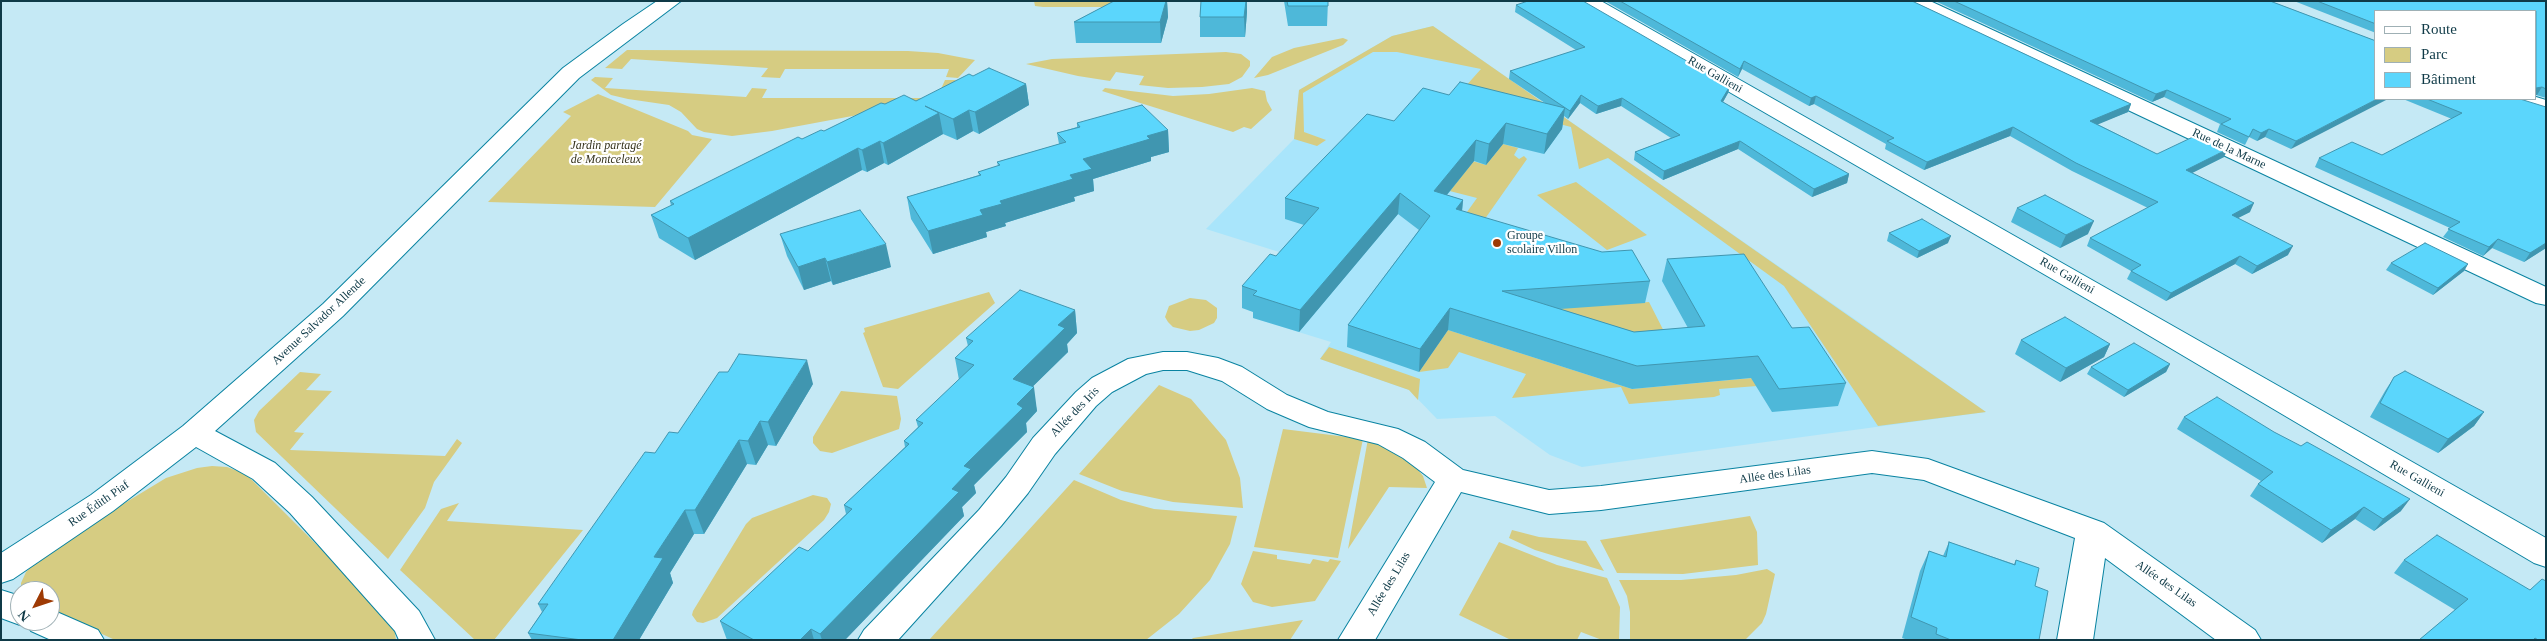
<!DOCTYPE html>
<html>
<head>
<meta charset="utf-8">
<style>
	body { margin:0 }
	#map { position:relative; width:2547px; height:641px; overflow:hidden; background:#c5e9f5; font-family:Georgia,serif }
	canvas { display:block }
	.frame { position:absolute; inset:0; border:2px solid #0f3a47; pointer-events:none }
	.legend { position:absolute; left:2374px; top:10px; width:162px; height:90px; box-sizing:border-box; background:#fff; border:1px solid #9fb0b5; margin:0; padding:6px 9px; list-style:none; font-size:15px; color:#0f3a47 }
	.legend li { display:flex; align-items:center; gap:10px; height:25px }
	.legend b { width:25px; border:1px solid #9fb0b5 }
	.north { position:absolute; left:10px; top:581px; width:50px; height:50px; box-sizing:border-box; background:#fff; border:1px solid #9fb0b5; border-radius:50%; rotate:229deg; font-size:14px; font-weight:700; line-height:20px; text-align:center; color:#0f3a47 }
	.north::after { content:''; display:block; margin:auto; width:18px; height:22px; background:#9e3a04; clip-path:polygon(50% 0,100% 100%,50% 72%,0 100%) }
</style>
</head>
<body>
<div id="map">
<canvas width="2547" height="641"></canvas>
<div class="frame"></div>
<ul class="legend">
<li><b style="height:6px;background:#fff"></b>Route</li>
<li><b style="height:14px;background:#d6cc82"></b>Parc</li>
<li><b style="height:14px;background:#5bd6fc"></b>Bâtiment</li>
</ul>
<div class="north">N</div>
</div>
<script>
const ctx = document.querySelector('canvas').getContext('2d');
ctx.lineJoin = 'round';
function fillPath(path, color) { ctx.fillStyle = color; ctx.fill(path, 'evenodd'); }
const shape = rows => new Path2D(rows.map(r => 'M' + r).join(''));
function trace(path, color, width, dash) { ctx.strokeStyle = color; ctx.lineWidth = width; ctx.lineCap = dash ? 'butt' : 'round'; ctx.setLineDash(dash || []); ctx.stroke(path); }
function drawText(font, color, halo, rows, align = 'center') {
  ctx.font = font + ' Georgia,serif'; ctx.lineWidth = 4.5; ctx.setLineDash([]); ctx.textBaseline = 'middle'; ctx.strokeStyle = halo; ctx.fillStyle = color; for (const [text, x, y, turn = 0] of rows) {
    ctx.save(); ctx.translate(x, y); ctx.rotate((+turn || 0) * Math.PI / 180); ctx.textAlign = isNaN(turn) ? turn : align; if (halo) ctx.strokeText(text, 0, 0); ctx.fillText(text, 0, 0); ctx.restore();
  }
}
const built = shape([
	[1433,26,1856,320,1986,412,1582,467,1550,455,1495,416,1437,419,1409,390,1320,359,1331,342,1253,318,1257,313,1242,308,1270,276,1295,257,1206,229,1294,139,1299,90,1392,36]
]);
const green = shape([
	[1034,1,1150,1,1142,7,1043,7,1035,6],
	[1433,26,1693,207,1986,412,1878,426,1784,286,1608,158,1579,169,1571,127,1456,97,1481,69,1397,52,1373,52,1303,93,1304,132,1326,140,1317,146,1294,139,1299,90,1392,36],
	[1343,38,1348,40,1343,45,1268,75,1254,78,1272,57,1294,48],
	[627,50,908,51,938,53,975,60,958,78,946,77,949,69,785,69,780,78,761,77,768,68,631,59,622,69,605,68],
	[1226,52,1241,54,1250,61,1250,66,1242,77,1229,84,1202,87,1168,88,1139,85,1144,76,1116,72,1110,81,1078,76,1026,64,1052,59],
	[595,77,613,78,605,88,746,97,752,88,767,89,762,98,937,98,945,80,956,80,938,100,772,131,732,136,704,132,697,129,681,112,669,105,628,99,611,95,591,80],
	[1105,88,1173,96,1209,94,1252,88,1265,91,1267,101,1272,110,1251,129,1244,127,1233,132,1102,91],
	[598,94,688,131,692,135,712,139,655,207,488,202,571,116,563,112],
	[1503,144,1518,148,1514,155,1519,159,1524,156,1527,159,1475,233,1457,226,1477,198,1434,187,1445,153,1486,165],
	[1576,182,1647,235,1607,250,1537,195],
	[1487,273,1595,306,1649,302,1674,351,1629,354],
	[989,292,995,303,898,389,883,387,863,333,865,332,864,328],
	[1190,298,1206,300,1217,308,1217,318,1214,323,1199,330,1190,331,1173,327,1168,322,1165,317,1169,306],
	[1448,330,1632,389,1752,378,1757,386,1719,389,1720,395,1714,397,1629,404,1621,387,1512,398,1526,374,1459,352,1448,368,1419,372],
	[1329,347,1420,379,1418,400,1409,390,1320,359],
	[300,372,321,374,306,390,332,391,294,432,304,433,290,450,445,456,457,439,462,443,434,482,425,508,388,559,256,432,254,420,259,411],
	[1159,385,1191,399,1226,440,1240,478,1243,508,1173,502,1122,491,1079,474],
	[841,391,897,396,901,419,899,429,832,453,820,451,813,443,813,437],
	[1283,429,1363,439,1338,558,1254,547],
	[1368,439,1393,449,1414,465,1423,476,1427,488,1389,487,1348,549],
	[212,466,227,467,246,474,383,611,394,627,396,640,115,640,50,610,50,591,21,591,21,583,26,572,49,549,166,478,197,468],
	[1074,480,1121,500,1154,509,1237,516,1230,544,1210,580,1179,614,1146,640,929,640],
	[813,495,827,498,831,504,829,512,824,520,717,618,703,623,697,622,692,615,693,611,746,524,752,518],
	[459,503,447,521,583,530,494,640,475,640,400,570,441,509],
	[1750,516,1757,532,1758,565,1683,574,1617,573,1600,540],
	[1512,530,1539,537,1586,541,1604,571,1535,550,1509,538],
	[1499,542,1557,565,1607,578,1620,607,1619,640,1602,640,1581,632,1577,640,1511,640,1459,615],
	[1253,551,1277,555,1277,559,1310,564,1313,559,1328,562,1330,559,1341,561,1315,601,1272,607,1253,602,1241,584],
	[1767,569,1775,574,1766,614,1762,623,1745,640,1630,640,1630,612,1627,596,1619,580,1681,580,1736,575],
	[1303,620,1290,640,1191,640,1193,638]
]);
const minor = shape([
	[657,1,681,1,579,78,343,316,215,431,275,463,312,497,419,611,435,640,399,640,395,631,290,513,253,479,196,447,113,511,13,579,1,583,1,553,91,495,183,426,323,304,563,68,623,24,657,1],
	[1576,1,1601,1,2546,538,2546,567,2534,563,2111,313,1579,5,1576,1],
	[1903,1,1930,1,2546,287,2546,305,2536,303,1906,5,1903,1],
	[2536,97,2546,100,2546,115,2513,104,2510,99,2536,99,2536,97],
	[1163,352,1187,352,1218,358,1242,367,1287,395,1328,412,1398,429,1425,442,1463,470,1549,490,1601,486,1872,451,1928,459,2104,523,2255,630,2261,640,2216,640,2105,558,2093,640,2057,640,2075,538,1924,480,1872,473,1601,510,1549,514,1461,492,1375,640,1338,640,1435,482,1403,458,1378,444,1309,427,1267,409,1222,381,1187,370,1163,370,1146,374,1112,392,1096,406,1055,454,1028,493,1001,526,898,640,858,640,864,630,979,510,1006,477,1033,438,1076,392,1092,378,1128,359,1163,352],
	[1,590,20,596,20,621,50,621,50,609,98,630,104,640,51,640,31,631,26,623,20,625,1,618,1,590]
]);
const wall = shape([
	[1114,1,1167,1,1168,17,1161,43,1076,43,1074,22],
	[1201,1,1247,1,1247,12,1245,37,1200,37,1200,17],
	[1284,1,1328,1,1327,26,1288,26],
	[1605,1,1912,1,2131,104,2128,112,2097,124,2157,154,2224,157,2192,173,2250,212,2238,218,2288,255,2252,274,2235,264,2166,301,2127,279,2131,271,2087,246,2090,238,2148,208,2072,171,2010,136,1924,170,1885,149,1886,144,1814,104,1809,106,1742,69,1738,77],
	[1935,1,2270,1,2376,41,2291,149,2265,137,2257,141,2249,137,2245,145,2217,132,2220,124,2164,97,2152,102],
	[2294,1,2546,1,2546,98,2536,95,2536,11,2376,11,2376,33],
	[1516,5,1730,86,1728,93,1723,102,1849,174,1847,183,1812,197,1738,149,1663,180,1634,160,1635,152,1671,138,1621,106,1596,114,1580,103,1568,119,1564,116,1562,129,1544,154,1503,144,1486,165,1474,161,1447,195,1463,200,1462,211,1650,281,1645,303,1560,309,1634,332,1688,328,1662,281,1667,259,1792,328,1846,383,1838,406,1772,412,1751,378,1632,389,1448,330,1419,372,1347,347,1348,325,1419,230,1398,214,1299,332,1253,318,1253,312,1242,308,1242,286,1276,256,1304,225,1285,219,1285,198,1394,121,1449,95,1545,103,1509,79,1510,71,1576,50,1515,12],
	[973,76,1026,84,1029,105,979,134,973,131,957,140,943,134,888,165,884,163,867,172,862,170,695,260,659,238,651,215,671,206,670,201,802,139,824,131,885,104,916,101],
	[2403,99,2520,99,2546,248,2524,262,2492,248,2483,256,2443,237,2450,228,2315,167,2319,158,2382,155,2452,119],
	[1077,123,1168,130,1169,152,1151,157,1151,161,1093,179,1094,191,1074,197,1075,201,1005,223,1006,226,986,232,987,237,933,254,911,219,907,197,979,175,978,172,998,166,997,162,1059,144,1057,133,1077,127],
	[2017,208,2088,234,2060,248,2011,222],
	[1889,233,1948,243,1917,258,1887,241],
	[780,234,891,267,833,285,831,281,804,290,787,256],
	[2391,263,2468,264,2464,271,2433,295,2386,270],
	[1075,310,1077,333,1067,344,1068,352,1032,387,1037,411,1026,423,1027,432,974,485,976,493,962,507,964,516,845,640,727,640,720,621,808,551,846,514,844,505,905,447,904,441,918,427,916,420,959,380,955,358,968,346,966,338],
	[2021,340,2110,344,2104,357,2060,382,2015,354],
	[2170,364,2166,372,2124,397,2087,374,2091,367],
	[2394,377,2484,412,2474,426,2438,453,2370,417,2385,391],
	[813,384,776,446,768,445,756,465,747,464,704,534,694,534,670,573,673,583,639,640,532,640,528,633,542,612,538,604,655,453,678,433],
	[2184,417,2401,511,2374,531,2355,519,2322,543,2250,496,2258,484,2261,481,2177,429],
	[1949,542,2014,564,2016,560,2035,586,2039,640,1908,640,1902,638,1920,571,1929,551,1943,556],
	[2404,560,2546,640,2419,640,2455,610,2394,573]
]);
const shadedWall = shape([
	[1166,1,1167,1,1168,17,1161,43,1160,22],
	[1246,1,1247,1,1247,12,1245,37,1244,17],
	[1744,61,1742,69,1738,77,1740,69],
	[1026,84,1029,105,979,134,975,112],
	[1730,86,1728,93,1719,109,1721,101],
	[2542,87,2537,95,2536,95,2536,88],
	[2167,90,2164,97,2152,102,2156,94],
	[1581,95,1580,103,1568,119,1570,111],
	[1816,96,1814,104,1809,106,1811,98],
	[1622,98,1621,106,1596,114,1598,106],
	[2377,99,2388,99,2291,149,2296,141],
	[2131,104,2128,112,2087,129,2090,121],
	[1565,108,1562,129,1544,154,1547,134],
	[969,110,973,131,957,140,953,119],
	[939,113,943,134,888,165,883,143],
	[1506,123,1503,144,1486,165,1489,144],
	[2013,127,2010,136,1924,170,1927,162],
	[2269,129,2265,137,2257,141,2261,133],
	[1168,130,1169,152,1151,157,1151,161,1093,179,1094,191,1074,197,1075,201,1005,223,1006,226,986,232,987,237,933,254,928,231,980,210,1000,201,1070,175,1083,159,1147,136],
	[1476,140,1474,161,1432,213,1434,191],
	[880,141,884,163,867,172,862,150],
	[1740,141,1738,149,1663,180,1664,171],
	[858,148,862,170,695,260,688,238],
	[2228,149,2224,157,2182,178,2186,170],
	[1849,174,1847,183,1812,197,1814,189],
	[1400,193,1398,214,1299,332,1300,310],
	[1463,200,1461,221,1456,209],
	[2254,203,2250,212,2228,223,2232,215],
	[2094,221,2088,234,2060,248,2066,235],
	[1951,236,1948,243,1917,258,1919,251],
	[2498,239,2492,248,2483,256,2489,247],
	[2546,243,2546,248,2524,262,2530,253],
	[886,244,891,267,833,285,827,262],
	[2293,246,2288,255,2252,274,2257,266],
	[2240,256,2235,264,2166,301,2171,293],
	[825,258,831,281,804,290,798,267],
	[2468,264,2464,271,2433,295,2438,288],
	[1450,308,1448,330,1419,372,1420,349],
	[1075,310,1077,333,1067,344,1068,352,1016,403,1013,379,1058,325],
	[2110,344,2104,357,2060,382,2066,368],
	[807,360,813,384,776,446,768,422],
	[2170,364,2166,372,2124,397,2128,390],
	[1034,387,1037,411,1026,423,1027,432,974,485,976,493,962,507,964,516,845,640,822,640,820,634,952,489,964,466,1017,404],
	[2484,412,2474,426,2438,453,2448,439],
	[760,421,768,445,756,465,748,441],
	[739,440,747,464,704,534,695,510],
	[2410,499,2401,511,2374,531,2383,519],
	[2364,507,2355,519,2322,543,2331,530],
	[685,510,694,534,670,573,673,583,639,640,613,640,654,557],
	[811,629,814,640,800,640]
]);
const building = shape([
	[1114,1,1166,1,1160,22,1074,22,1114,1],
	[1201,1,1246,1,1244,17,1200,17,1201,1],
	[1287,1,1328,1,1328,6,1288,6,1287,1],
	[1528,1,1583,1,1730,86,1721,101,1849,174,1814,189,1740,141,1664,171,1635,152,1680,135,1622,98,1598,106,1581,95,1570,111,1510,71,1585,47,1516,5,1528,1],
	[1620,1,1912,1,2131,104,2090,121,2157,154,2197,135,2228,149,2186,170,2254,203,2232,215,2293,246,2257,266,2240,256,2171,293,2131,271,2141,265,2090,238,2158,202,2076,163,2013,127,1927,162,1887,141,1894,138,1816,96,1811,98,1744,61,1740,69,1620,1],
	[1954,1,2270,1,2376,41,2376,99,2377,99,2296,141,2269,129,2261,133,2253,129,2249,137,2221,124,2231,119,2167,90,2156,94,1954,1],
	[2317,1,2546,1,2546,89,2542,87,2536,88,2536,11,2376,11,2376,24,2317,1],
	[989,68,1026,84,975,112,969,110,953,119,925,106,939,113,883,143,880,141,862,150,858,148,688,238,651,215,674,204,670,201,798,137,802,139,821,130,824,131,881,103,885,104,904,95,916,101,969,74,973,76,989,68],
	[1460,82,1565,108,1547,134,1506,123,1489,144,1476,140,1434,191,1463,200,1456,209,1602,252,1632,250,1650,281,1502,291,1634,332,1705,326,1667,259,1744,254,1792,328,1809,327,1846,383,1779,389,1758,356,1637,366,1450,308,1420,349,1348,325,1430,216,1400,193,1300,310,1253,295,1257,291,1242,286,1270,254,1276,256,1319,208,1285,198,1367,114,1394,121,1423,88,1449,95,1460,82],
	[2427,99,2520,99,2546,107,2546,243,2530,253,2498,239,2489,247,2448,229,2460,222,2319,158,2352,142,2382,155,2462,113,2427,99],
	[1142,105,1168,130,1147,136,1150,139,1083,159,1092,169,1070,175,1073,179,1000,201,1002,204,980,210,983,215,928,231,907,197,981,175,978,172,1000,165,997,162,1066,142,1057,133,1080,127,1077,123,1142,105],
	[2045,195,2094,221,2066,235,2017,208,2045,195],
	[860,210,886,244,827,262,825,258,798,267,780,234,860,210],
	[1922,219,1951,236,1919,251,1889,233,1922,219],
	[2425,243,2468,264,2438,288,2391,263,2425,243],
	[1020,290,1075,310,1058,325,1065,328,1013,379,1034,387,1017,404,1023,408,964,466,971,469,952,489,959,492,820,634,811,629,800,640,754,640,720,621,799,547,808,551,852,509,844,505,909,444,904,441,923,423,916,420,974,365,955,358,973,341,966,338,1020,290],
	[2065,317,2110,344,2066,368,2021,340,2065,317],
	[2134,343,2170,364,2128,390,2091,367,2134,343],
	[739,354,807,360,768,422,760,421,748,441,739,440,695,510,685,510,654,557,663,558,613,640,582,640,528,633,548,604,538,604,645,452,655,453,669,432,678,433,719,372,728,372,739,354],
	[2405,371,2484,412,2448,439,2380,403,2394,377,2405,371],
	[2217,397,2274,432,2301,446,2307,442,2410,499,2383,519,2364,507,2331,530,2258,484,2273,472,2184,417,2217,397],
	[2437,535,2530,590,2542,579,2546,581,2546,640,2538,640,2535,638,2533,640,2419,640,2468,599,2404,560,2437,535],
	[1949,542,2015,565,2016,560,2039,568,2035,586,2048,591,2039,640,1951,640,1936,634,1937,628,1911,617,1929,551,1946,557,1949,542]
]);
const markers = [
	[1497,243,5,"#9e3a04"]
];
const streetNames = [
	["Rue Gallieni",1715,75,30],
	["Rue de la Marne",2229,149,25],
	["Rue Gallieni",2067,276,30],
	["Avenue Salvador Allende",319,321,-43],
	["Allée des Iris",1075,412,-46],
	["Allée des Lilas",1775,475,-8],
	["Rue Gallieni",2417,479,30],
	["Rue Édith Piaf",99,504,-35],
	["Allée des Lilas",1389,584,-59],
	["Allée des Lilas",2166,584,35]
];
const parkNames = [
	["Jardin partagé",606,146],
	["de Montceleux",606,160]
];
const poiNames = [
	["Groupe",1507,236],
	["scolaire Villon",1507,250]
];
fillPath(built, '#a9e5fb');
fillPath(green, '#d6cc82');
trace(minor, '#0983a1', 2);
fillPath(minor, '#fff');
fillPath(wall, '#4eb8d9');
fillPath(shadedWall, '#4096b0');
fillPath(building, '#5bd6fc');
trace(building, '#4096b0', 1);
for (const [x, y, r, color] of markers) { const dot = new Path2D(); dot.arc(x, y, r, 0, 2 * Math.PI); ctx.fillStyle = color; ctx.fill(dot); trace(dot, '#fff', 2); }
drawText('12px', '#0f3a47', '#fff', streetNames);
drawText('italic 12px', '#36331d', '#fff', parkNames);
drawText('12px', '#0f3a47', '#fff', poiNames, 'left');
</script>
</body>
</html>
